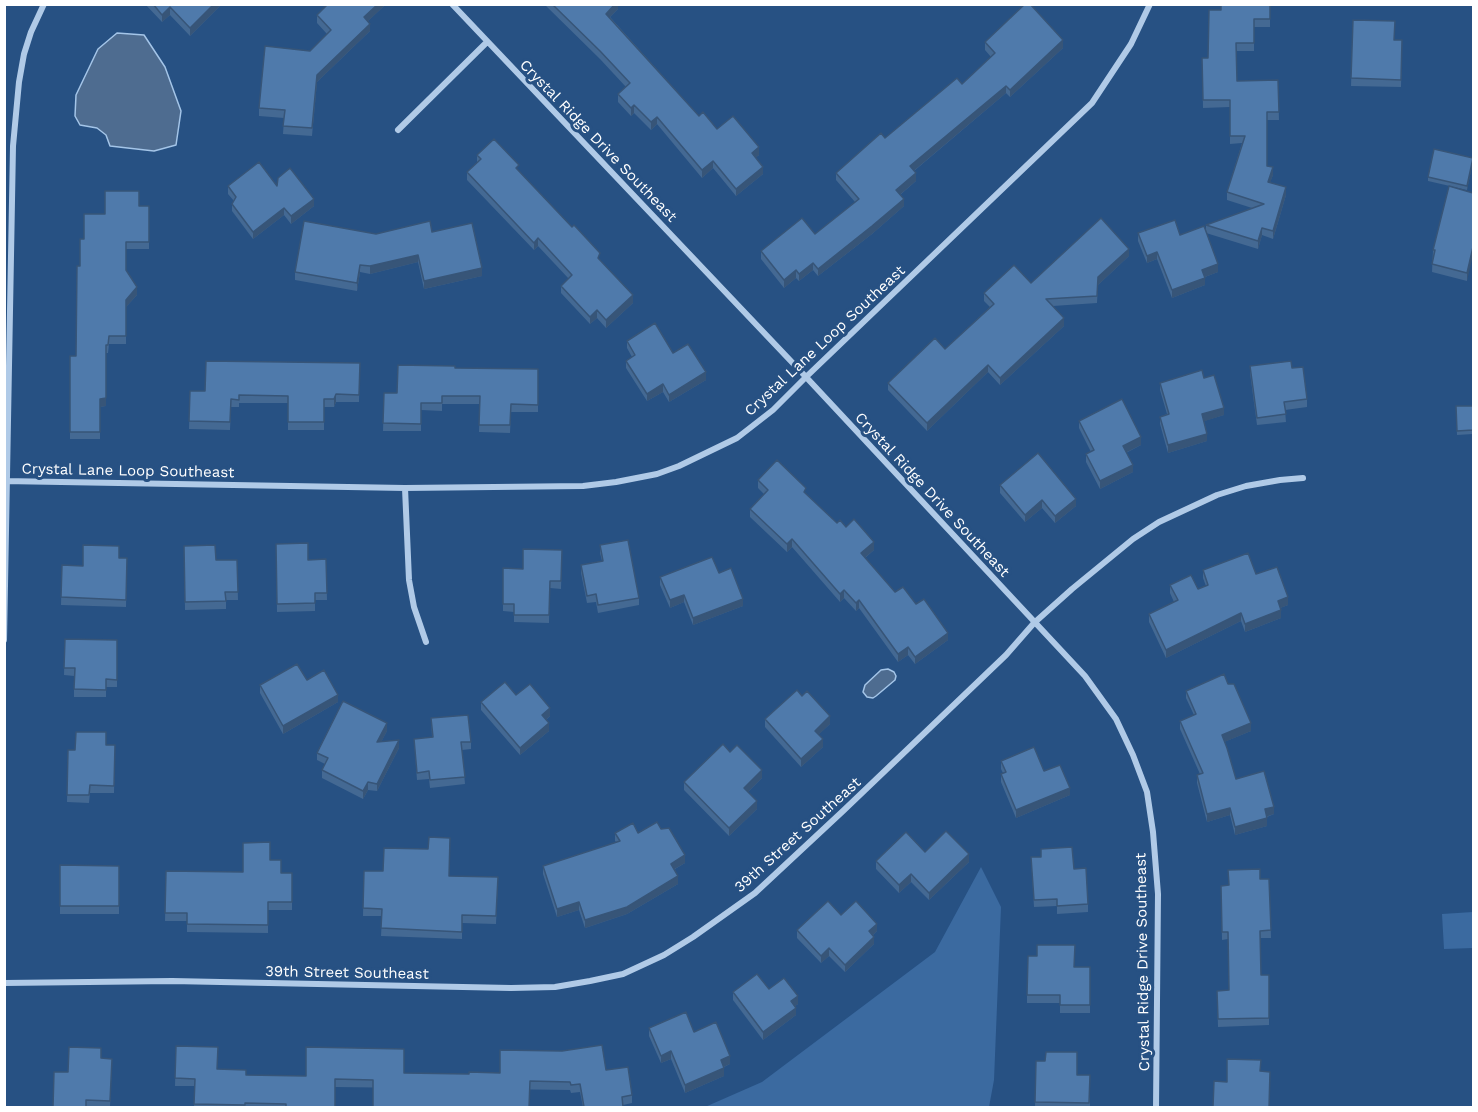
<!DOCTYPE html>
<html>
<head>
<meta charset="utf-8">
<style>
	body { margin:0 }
	#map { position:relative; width:1478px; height:1112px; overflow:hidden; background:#275183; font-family:"Work Sans",sans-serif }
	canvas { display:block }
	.frame { position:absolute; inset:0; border:6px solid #fff; pointer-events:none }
</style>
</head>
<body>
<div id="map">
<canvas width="1478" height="1112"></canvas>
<div class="frame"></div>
</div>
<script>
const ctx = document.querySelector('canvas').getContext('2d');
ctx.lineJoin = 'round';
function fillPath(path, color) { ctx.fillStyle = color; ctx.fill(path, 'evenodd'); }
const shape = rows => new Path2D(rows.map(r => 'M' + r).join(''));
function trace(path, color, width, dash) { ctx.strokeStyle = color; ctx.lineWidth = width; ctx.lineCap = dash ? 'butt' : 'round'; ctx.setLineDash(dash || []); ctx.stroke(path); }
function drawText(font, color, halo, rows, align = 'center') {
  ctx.font = font + ' "Work Sans",sans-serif'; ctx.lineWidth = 6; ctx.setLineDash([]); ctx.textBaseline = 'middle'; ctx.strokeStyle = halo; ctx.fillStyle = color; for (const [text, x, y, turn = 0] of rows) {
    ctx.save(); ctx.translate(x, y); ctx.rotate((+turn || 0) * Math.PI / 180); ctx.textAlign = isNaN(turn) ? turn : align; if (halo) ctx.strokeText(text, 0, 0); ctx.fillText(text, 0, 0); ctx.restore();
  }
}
const green = shape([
	[981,867,1001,907,994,1080,989,1107,705,1107,762,1082,935,952],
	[1473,912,1473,948,1444,949,1442,914]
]);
const water = shape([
	[117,33,144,35,165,67,181,111,176,145,154,151,110,146,106,135,97,128,80,125,75,116,76,95,98,49,117,33],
	[888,669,894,672,896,676,895,680,876,696,873,698,867,697,863,692,865,685,881,670,888,669]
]);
const street = shape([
	[452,4,806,377,1085,676,1116,719,1133,755,1147,792,1153,832,1158,894,1156,1108],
	[398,130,487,42],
	[4,481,405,488,583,486,616,482,657,474,679,466,737,438,773,410,806,377,1092,103,1131,44,1150,4],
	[405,488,409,580,414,607,426,642],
	[4,640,13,146,19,82,24,54,31,32,44,4],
	[4,983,172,981,511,988,555,987,590,981,623,974,664,955,693,937,755,893,843,811,1006,655,1034,623,1072,589,1133,539,1159,522,1217,495,1246,486,1280,480,1303,478]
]);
const wall = shape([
	[145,4,222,4,190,36,170,15,162,22],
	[384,4,384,6,368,21,370,31,317,82,312,136,283,134,284,118,259,116,259,108,310,51,327,34,317,23,317,15],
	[544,4,618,4,618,9,610,17,699,116,717,129,759,155,755,158,763,174,736,196,713,168,702,178,657,124,651,130,634,113,631,116,618,102,618,94,626,87,600,59],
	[1270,4,1270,27,1254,27,1254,51,1236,51,1237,81,1278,80,1279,120,1267,120,1267,166,1273,175,1270,182,1286,195,1273,239,1262,235,1258,249,1206,233,1206,225,1252,208,1227,200,1227,192,1242,143,1230,144,1230,107,1203,108,1202,58,1208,58,1221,10],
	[1353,20,1395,40,1402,40,1401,87,1351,86],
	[985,42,1063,48,1010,97,1006,93,914,171,916,181,900,195,904,206,872,234,818,276,813,270,799,281,796,278,784,288,761,259,761,251,815,234,855,202,836,180,836,173,962,84,991,57,985,50],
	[477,155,519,172,600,260,633,303,606,328,597,318,590,324,561,293,561,286,569,279,538,246,534,250,467,180,467,172,477,163],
	[1473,161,1467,190,1428,181,1428,177],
	[228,186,277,186,314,206,291,224,284,215,253,239,232,211,232,204,234,201,228,194],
	[1473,193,1467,281,1432,272,1433,250],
	[139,206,149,206,149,249,126,249,126,270,137,295,126,307,126,344,109,344,108,353,106,353,106,406,100,407,100,439,70,439,70,356,76,356,80,266,84,239,105,214],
	[432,232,482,276,424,289,418,262,370,274,360,272,357,291,295,280,295,272,376,234],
	[1138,233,1218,272,1205,277,1205,285,1172,298,1157,259,1147,263,1138,241],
	[1129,256,1098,285,1097,303,1053,306,1064,326,1000,385,988,372,927,431,888,390,888,383,945,349,990,307,984,301,984,293,1031,283],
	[627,341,673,353,706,380,669,402,663,392,647,401,626,368,626,361,632,357,627,348],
	[360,363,359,402,336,402,334,407,324,407,324,430,288,430,288,403,239,403,239,407,231,407,230,430,189,429,190,391,205,391],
	[1250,366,1292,368,1307,399,1307,407,1285,410,1286,422,1257,425,1250,373],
	[455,368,538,369,538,412,511,412,510,433,479,432,480,404,442,404,442,411,421,410,421,431,383,431,384,393,397,393],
	[1204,378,1224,415,1204,421,1207,441,1168,453,1160,424,1160,417,1167,414,1160,390,1160,383],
	[1456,406,1473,406,1473,434,1457,435],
	[1079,421,1141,445,1126,453,1133,472,1100,489,1086,462,1086,454,1091,452,1079,428],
	[758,480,806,494,837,523,846,527,874,550,865,558,895,592,916,604,948,640,915,664,908,655,898,662,859,608,856,611,844,598,840,602,792,547,787,552,750,517,750,509,764,494,758,488],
	[1000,485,1076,506,1055,523,1042,508,1025,522,1000,493],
	[276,544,308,560,326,559,327,600,315,600,315,611,277,612],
	[600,545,639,598,639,605,598,613,596,602,587,603,581,573,581,565,602,561,600,553],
	[184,546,216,560,237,560,238,600,226,600,226,609,185,610],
	[562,550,561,589,550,588,549,623,514,622,514,612,503,611,503,568,523,569],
	[119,558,127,558,126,607,61,605,62,565,83,566],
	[1203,570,1256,574,1288,605,1280,608,1281,618,1245,632,1241,621,1166,658,1149,622,1149,614,1174,602,1170,593,1170,585,1198,589,1206,586,1203,578],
	[719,573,743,606,693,625,684,602,670,608,660,585,660,577],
	[65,639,117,640,117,687,106,687,106,697,74,697,74,676,64,675],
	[307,680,338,702,283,734,260,693,260,685],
	[1186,691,1251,731,1224,742,1236,779,1274,814,1267,817,1267,826,1235,835,1230,815,1207,822,1197,783,1197,775,1200,774,1180,729,1180,721,1194,715,1186,698],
	[516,695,550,716,546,720,549,731,520,755,481,710,481,702],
	[431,718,471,742,471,749,462,750,465,784,430,788,429,779,417,780,414,739,432,737],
	[765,719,830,724,818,735,823,747,801,767,765,727],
	[387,731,381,742,399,748,377,791,368,790,363,799,322,778,322,770,325,764,317,760,317,753],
	[106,745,115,745,114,793,90,793,89,803,67,802,68,750,75,750],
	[730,752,762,778,748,792,757,809,729,836,684,790,684,782],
	[1001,761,1044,771,1070,795,1016,818,1001,782,1001,774,1003,773,1001,769],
	[615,833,638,833,685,863,675,869,678,884,627,914,585,928,579,910,557,917,543,874,543,866,617,843,615,841],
	[925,852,969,862,929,900,911,882,899,893,876,869,876,861],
	[1031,857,1074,869,1088,904,1088,912,1057,914,1057,906,1034,907],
	[270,860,281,873,292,873,292,910,268,910,268,933,187,932,187,921,165,921,166,871,243,872],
	[60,865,119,866,119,914,60,914],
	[364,871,449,876,498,877,496,924,462,923,462,939,381,936,382,916,363,916],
	[1260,879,1269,879,1271,938,1260,938,1261,975,1269,975,1269,1025,1218,1027,1217,991,1229,990,1228,939,1222,940,1221,886,1228,885],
	[841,915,877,931,873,935,874,944,845,972,829,956,821,963,797,938,797,930],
	[1090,967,1090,1013,1060,1013,1060,1003,1027,1003,1027,995],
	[769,989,798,1004,795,1006,796,1015,763,1040,733,1000,733,992],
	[649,1028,694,1032,730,1064,724,1067,724,1076,685,1093,671,1059,661,1063,649,1036],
	[176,1046,217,1069,246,1075,306,1076,404,1073,469,1074,606,1070,632,1095,632,1103,623,1105,623,1107,583,1107,580,1092,571,1093,570,1090,335,1087,335,1107,194,1107,195,1086,175,1086],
	[101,1058,112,1059,110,1107,53,1107,68,1072],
	[1036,1061,1077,1075,1090,1075,1090,1107,1035,1107]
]);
const shadedWall = shape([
	[214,4,222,4,190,36,190,28],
	[378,4,384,4,384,6,364,25,364,17],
	[615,4,618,4,618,9,606,21,606,14],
	[170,7,170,15,162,22,162,15],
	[370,24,370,31,317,82,312,136,317,75],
	[1063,40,1063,48,1010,97,1010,90],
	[1006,86,1006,93,910,174,910,166],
	[634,105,634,113,631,116,631,108],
	[657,117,657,124,651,130,651,122],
	[759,147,759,155,752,161,752,153],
	[1473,158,1473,161,1467,190,1467,186],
	[713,161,713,168,702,178,702,170],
	[763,167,763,174,736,196,736,189],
	[1273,167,1273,175,1268,189,1268,182],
	[916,173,916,181,896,198,896,190],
	[1286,187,1286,195,1273,239,1273,231],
	[314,199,314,206,291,224,291,216],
	[904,199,904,206,872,234,818,276,818,269],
	[284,208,284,215,253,239,253,232],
	[1262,228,1262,235,1258,249,1258,241],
	[538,238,538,246,534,250,534,243],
	[1473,247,1473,255,1467,281,1467,273],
	[1129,249,1129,256,1098,285,1097,303,1098,277],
	[1157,252,1157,259,1147,263,1147,256],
	[418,255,418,262,370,274,370,266],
	[813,263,813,270,799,281,799,274],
	[1218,264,1218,272,1202,278,1202,270],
	[360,265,360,272,357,291,357,283],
	[482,268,482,276,424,289,424,281],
	[796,270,796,278,784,288,784,280],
	[1205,278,1205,285,1172,298,1172,290],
	[137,287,137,295,126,307,126,300],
	[633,295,633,303,606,328,606,320],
	[597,310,597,318,590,324,590,317],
	[1064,318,1064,326,1000,385,1000,378],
	[988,365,988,372,927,431,927,423],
	[706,372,706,380,669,402,669,395],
	[663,384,663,392,647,401,647,394],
	[336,394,336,402,334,407,334,399],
	[106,398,106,406,100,407,100,399],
	[1224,408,1224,415,1202,422,1202,414],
	[1207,434,1207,441,1168,453,1168,445],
	[1141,437,1141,445,1123,454,1123,446],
	[1133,465,1133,472,1100,489,1100,481],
	[1076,499,1076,506,1055,523,1055,516],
	[1042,500,1042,508,1025,522,1025,515],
	[792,539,792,547,787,552,787,544],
	[874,542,874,550,861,561,861,553],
	[844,590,844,598,840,602,840,594],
	[684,595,684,602,670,608,670,600],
	[1288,597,1288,605,1278,609,1278,601],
	[743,599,743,606,693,625,693,618],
	[859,600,859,608,856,611,856,603],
	[1281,610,1281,618,1245,632,1245,624],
	[1241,613,1241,621,1166,658,1166,650],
	[948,633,948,640,915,664,915,657],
	[908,647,908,655,898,662,898,654],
	[338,695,338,702,283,734,283,726],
	[550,708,550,716,542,723,542,715],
	[830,716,830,724,815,738,815,731],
	[387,723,387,731,377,750,377,742],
	[549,723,549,731,520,755,520,748],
	[1251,723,1251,731,1222,743,1222,735],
	[823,739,823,747,801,767,801,759],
	[399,740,399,748,377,791,377,784],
	[762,770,762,778,744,796,744,788],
	[368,782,368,790,363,799,363,791],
	[1070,788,1070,795,1016,818,1016,810],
	[757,801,757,809,729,836,729,828],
	[1274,807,1274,814,1265,817,1265,809],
	[1230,808,1230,815,1207,822,1207,814],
	[1267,818,1267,826,1235,835,1235,827],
	[969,854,969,862,929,900,929,893],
	[685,855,685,863,671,871,671,864],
	[911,874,911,882,899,893,899,885],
	[678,876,678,884,627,914,585,928,585,920],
	[579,902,579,910,557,917,557,909],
	[877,924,877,931,869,939,869,931],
	[874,937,874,944,845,972,845,965],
	[829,948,829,956,821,963,821,956],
	[798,996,798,1004,791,1009,791,1001],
	[796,1008,796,1015,763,1040,763,1032],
	[671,1051,671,1059,661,1063,661,1056],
	[730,1056,730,1064,721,1068,721,1060],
	[724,1068,724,1076,685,1093,685,1085]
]);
const building = shape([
	[153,4,214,4,190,28,170,7,162,15,153,4],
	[328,4,378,4,364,17,370,24,317,75,312,128,283,126,285,110,259,108,265,46,310,51,331,30,317,15,328,4],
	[552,4,615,4,606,14,699,116,703,112,717,129,733,116,759,147,752,153,763,167,736,189,713,161,702,170,657,117,651,122,634,105,631,108,618,94,630,83,600,51,552,4],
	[1025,4,1030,4,1063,40,1010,90,1006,86,910,166,916,173,896,190,904,199,872,226,818,269,813,263,799,274,796,270,784,280,761,251,802,218,815,234,859,199,836,173,881,133,885,138,957,78,962,84,995,53,985,42,1025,4],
	[1221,4,1270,4,1270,19,1254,19,1254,43,1236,43,1237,81,1278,80,1279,112,1267,112,1267,166,1273,167,1268,182,1286,187,1273,231,1262,228,1258,241,1206,225,1264,204,1227,192,1245,136,1230,136,1230,100,1203,100,1202,58,1208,58,1209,10,1221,10,1221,4],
	[1353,20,1395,21,1394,40,1402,40,1401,80,1351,78,1353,20],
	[494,139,519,165,516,168,572,227,574,225,600,253,598,258,633,295,606,320,597,310,590,317,561,286,572,275,538,238,534,243,467,172,481,159,477,155,494,139],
	[1434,149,1473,158,1467,186,1428,177,1434,149],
	[259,162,277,186,278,178,290,168,314,199,291,216,284,208,253,232,232,204,236,197,228,186,259,162],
	[1449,186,1473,193,1473,247,1467,273,1432,264,1435,250,1433,250,1449,186],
	[105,191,139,191,139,206,149,206,149,242,126,242,126,270,137,287,126,300,126,336,109,336,108,345,106,345,106,398,100,399,100,432,70,432,70,356,76,356,77,266,80,266,80,239,84,239,84,214,105,214,105,191],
	[1101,218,1129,249,1098,277,1097,296,1046,299,1064,318,1000,378,988,365,927,423,888,383,935,338,945,349,994,304,984,293,1014,265,1031,283,1101,218],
	[1175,220,1180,235,1204,226,1218,264,1202,270,1205,278,1172,290,1157,252,1147,256,1138,233,1175,220],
	[304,221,376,234,430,221,432,232,472,223,482,268,424,281,418,255,370,266,360,265,357,283,295,272,304,221],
	[655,323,673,353,688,344,706,372,669,395,663,384,647,394,626,361,635,355,627,341,655,323],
	[206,361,360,363,359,395,336,394,334,399,324,399,324,422,288,422,288,396,239,395,239,400,231,399,230,422,189,421,190,391,205,391,206,361],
	[1291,361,1292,368,1303,367,1307,399,1284,402,1286,414,1257,418,1250,366,1291,361],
	[398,365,455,366,455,368,538,369,538,405,511,404,510,425,479,425,480,396,442,396,442,403,421,403,421,424,383,423,384,393,397,393,398,365],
	[1202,370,1204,378,1214,375,1224,408,1202,414,1207,434,1168,445,1160,417,1169,414,1160,383,1202,370],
	[1122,399,1141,437,1123,446,1133,465,1100,481,1086,454,1094,450,1079,421,1122,399],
	[1456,406,1473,406,1473,430,1457,431,1456,406],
	[1038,453,1076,499,1055,516,1042,500,1025,515,1000,485,1038,453],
	[777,460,806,488,804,492,837,523,840,520,846,527,854,519,874,542,861,553,895,592,903,587,916,604,924,599,948,633,915,657,908,647,898,654,859,600,856,603,844,590,840,594,792,539,787,544,750,509,768,490,758,480,777,460],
	[628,540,639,598,598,605,596,594,587,596,581,565,603,561,600,545,628,540],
	[308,543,308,560,326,559,327,593,315,593,315,603,277,604,276,544,308,543],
	[83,545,119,546,119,558,127,558,126,600,61,597,62,565,83,566,83,545],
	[215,545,216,560,237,560,238,592,225,592,226,601,185,602,184,546,215,545],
	[523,549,562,550,561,581,550,581,549,615,514,615,514,604,503,604,503,568,523,569,523,549],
	[1248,553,1256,574,1277,567,1288,597,1278,601,1281,610,1245,624,1241,613,1166,650,1149,614,1178,600,1170,585,1191,575,1198,589,1208,585,1203,570,1248,553],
	[712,557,719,573,731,568,743,599,693,618,684,595,670,600,660,577,712,557],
	[65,639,117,640,117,680,106,679,106,690,74,689,75,668,64,668,65,639],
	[297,664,307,680,324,670,338,695,283,726,260,685,297,664],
	[1224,674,1228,684,1234,684,1251,723,1222,735,1227,748,1236,779,1264,771,1274,807,1265,809,1267,818,1235,827,1230,808,1207,814,1197,775,1203,773,1180,721,1196,714,1186,691,1224,674],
	[505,682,516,695,530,684,550,708,542,715,549,723,520,748,481,702,505,682],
	[797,690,802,696,807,691,830,716,815,731,823,739,801,759,765,719,797,690],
	[343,701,387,723,377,742,399,740,377,784,368,782,363,791,322,770,328,758,317,753,343,701],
	[468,715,471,742,461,742,465,777,430,780,429,771,417,773,414,739,433,737,431,718,468,715],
	[76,732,106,732,106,745,115,745,114,786,90,785,89,795,67,795,68,750,75,750,76,732],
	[723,744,730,752,737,745,762,770,744,788,757,801,729,828,684,782,723,744],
	[1034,747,1044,771,1060,765,1070,788,1016,810,1001,774,1006,772,1001,761,1034,747],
	[657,822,661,829,669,828,685,855,671,864,678,876,627,907,585,920,579,902,557,909,543,866,620,841,615,833,633,823,638,833,657,822],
	[946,831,969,854,929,893,911,874,899,885,876,861,906,832,925,852,946,831],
	[429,837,450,838,449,876,498,877,496,916,462,915,462,932,381,928,382,909,363,908,364,871,383,871,384,848,428,849,429,837],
	[270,842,270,860,281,860,281,873,292,873,292,902,268,902,268,925,187,924,187,913,165,913,166,871,243,872,243,843,270,842],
	[1072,847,1074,869,1086,868,1088,904,1057,906,1057,899,1034,900,1031,857,1041,857,1041,849,1072,847],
	[60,865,119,866,119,906,60,906,60,865],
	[1260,869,1260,879,1269,879,1271,930,1260,931,1261,975,1269,975,1269,1018,1218,1019,1217,991,1229,990,1228,932,1222,932,1221,886,1229,885,1228,870,1260,869],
	[828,901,841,915,856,901,877,924,869,931,874,937,845,965,829,948,821,956,797,930,828,901],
	[1037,945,1075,945,1074,967,1090,967,1090,1005,1060,1005,1060,995,1027,995,1028,956,1037,956,1037,945],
	[757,974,769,989,784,978,798,996,791,1001,796,1008,763,1032,733,992,757,974],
	[686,1012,694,1032,716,1022,730,1056,721,1060,724,1068,685,1085,671,1051,661,1056,649,1028,686,1012],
	[602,1045,606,1070,628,1067,632,1095,622,1097,623,1107,584,1107,580,1084,571,1085,570,1082,530,1081,529,1107,373,1107,373,1080,335,1079,335,1107,286,1107,286,1104,245,1103,245,1105,194,1104,195,1079,175,1078,176,1046,218,1047,217,1069,246,1070,246,1075,306,1076,306,1047,404,1049,404,1073,469,1074,469,1072,500,1073,500,1050,562,1051,602,1045],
	[69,1047,101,1048,101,1058,112,1059,110,1101,86,1100,86,1107,53,1107,54,1072,68,1072,69,1047],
	[1046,1052,1077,1052,1077,1075,1090,1075,1089,1103,1035,1102,1036,1061,1045,1061,1046,1052],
	[1227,1059,1261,1060,1260,1071,1270,1072,1269,1107,1213,1107,1214,1081,1227,1082,1227,1059]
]);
const streetNames = [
	["Crystal Ridge Drive Southeast",598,141,46],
	["Crystal Lane Loop Southeast",825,341,-43],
	["Crystal Lane Loop Southeast",128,471,1],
	["Crystal Ridge Drive Southeast",932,495,47],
	["39th Street Southeast",798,835,-42],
	["Crystal Ridge Drive Southeast",1143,962,-91],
	["39th Street Southeast",347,973,1]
];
fillPath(green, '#3b6aa0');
fillPath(water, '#4e6c90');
trace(water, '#a4c5e8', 1.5);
trace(street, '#b0cae7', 6);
fillPath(wall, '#446993');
fillPath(shadedWall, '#375578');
fillPath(building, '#4f7aab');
trace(building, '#375578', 1.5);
drawText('15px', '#fff', '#275183', streetNames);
</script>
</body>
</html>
